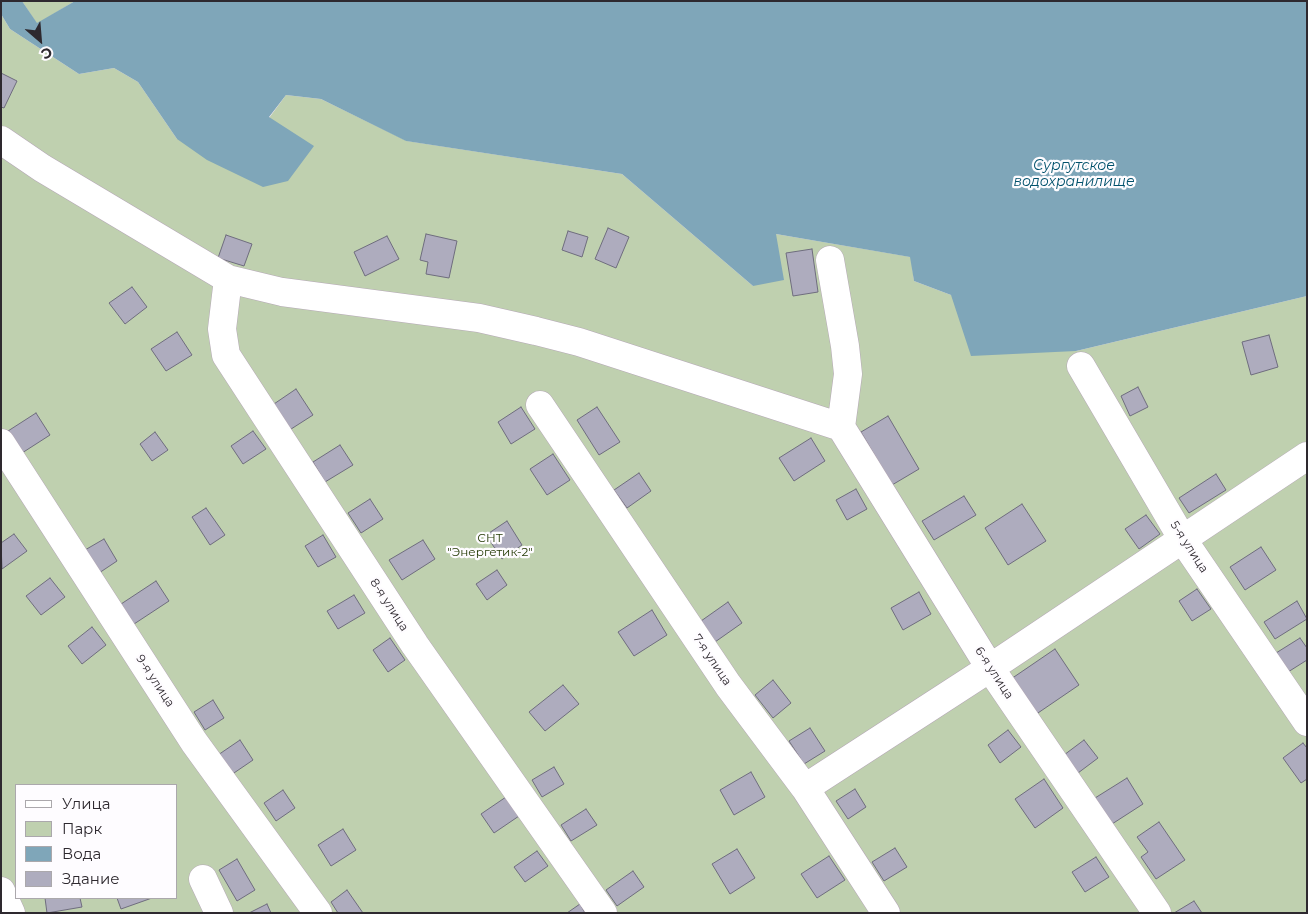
<!DOCTYPE html>
<html>
<head>
<meta charset="utf-8">
<style>
	body { margin:0 }
	#map { position:relative; width:1308px; height:914px; overflow:hidden; background:#f8eaf9; font-family:Montserrat,sans-serif }
	canvas { display:block }
	.frame { position:absolute; inset:0; border:2px solid #2e292f; pointer-events:none }
	.legend { position:absolute; left:15px; top:784px; width:162px; height:115px; box-sizing:border-box; background:#fefcff; border:1px solid #aba8ac; margin:0; padding:6px 9px; list-style:none; font-size:15px; color:#2e292f }
	.legend li { display:flex; align-items:center; gap:10px; height:25px }
	.legend b { width:25px; border:1px solid #aba8ac }
	.north { position:absolute; left:15px; top:15px; width:50px; height:50px; -webkit-text-stroke:4px #fefcff; paint-order:stroke; rotate:153deg; font-size:14px; font-weight:700; line-height:20px; text-align:center; color:#2e292f }
	.north::after { content:''; display:block; margin:auto; width:18px; height:22px; background:#2e292f; clip-path:polygon(50% 0,100% 100%,50% 72%,0 100%) }
</style>
</head>
<body>
<div id="map">
<canvas width="1308" height="914"></canvas>
<div class="frame"></div>
<ul class="legend">
<li><b style="height:6px;background:#fff"></b>Улица</li>
<li><b style="height:14px;background:#bfd0af"></b>Парк</li>
<li><b style="height:14px;background:#7fa6b9"></b>Вода</li>
<li><b style="height:14px;background:#aeacbe"></b>Здание</li>
</ul>
<div class="north">С</div>
</div>
<script>
const ctx = document.querySelector('canvas').getContext('2d');
ctx.lineJoin = 'round';
function fillPath(path, color) { ctx.fillStyle = color; ctx.fill(path, 'evenodd'); }
const shape = rows => new Path2D(rows.map(r => 'M' + r).join(''));
function trace(path, color, width, dash) { ctx.strokeStyle = color; ctx.lineWidth = width; ctx.lineCap = dash ? 'butt' : 'round'; ctx.setLineDash(dash || []); ctx.stroke(path); }
function drawText(font, color, halo, rows, align = 'center') {
  ctx.font = font + ' Montserrat,sans-serif'; ctx.lineWidth = 4.5; ctx.setLineDash([]); ctx.textBaseline = 'middle'; ctx.strokeStyle = halo; ctx.fillStyle = color; for (const [text, x, y, turn = 0] of rows) {
    ctx.save(); ctx.translate(x, y); ctx.rotate((+turn || 0) * Math.PI / 180); ctx.textAlign = isNaN(turn) ? turn : align; if (halo) ctx.strokeText(text, 0, 0); ctx.fillText(text, 0, 0); ctx.restore();
  }
}
const green = shape([
	[22,1,75,1,37,24],
	[1,14,10,29,79,74,114,68,138,82,177,139,269,118,286,95,321,99,407,141,622,174,753,286,776,234,911,257,914,281,951,295,1076,351,1307,296,1307,913,1,913],
	[16,785,176,785,176,898,16,898]
]);
const water = shape([
	[1,1,22,1,37,23,75,1,1307,1,1307,296,1076,351,971,356,951,295,914,281,910,257,776,234,784,280,753,286,622,174,406,141,321,99,286,95,269,117,314,146,288,181,263,187,207,160,177,139,138,82,114,68,79,74,10,29,1,14]
]);
const building = shape([
	[1,73,17,81,4,108,1,107,1,73],
	[608,228,629,237,616,268,595,259,608,228],
	[568,231,588,237,582,257,562,250,568,231],
	[426,234,457,241,449,278,426,274,428,262,420,260,426,234],
	[226,235,252,244,244,266,218,258,226,235],
	[387,236,399,259,365,276,354,252,387,236],
	[812,249,818,292,793,296,786,253,812,249],
	[132,287,147,307,125,324,109,303,132,287],
	[177,332,192,355,166,371,151,349,177,332],
	[1269,335,1278,367,1251,375,1242,342,1269,335],
	[1138,387,1148,407,1130,416,1121,396,1138,387],
	[296,389,313,415,288,431,271,406,296,389],
	[521,407,535,429,511,444,498,422,521,407],
	[597,407,620,442,599,455,577,420,597,407],
	[36,413,50,435,22,453,8,431,36,413],
	[888,416,919,469,892,485,861,432,888,416],
	[253,431,266,449,243,464,231,446,253,431],
	[155,432,168,450,152,461,140,444,155,432],
	[811,438,825,461,794,481,779,458,811,438],
	[340,445,353,465,325,482,313,462,340,445],
	[553,454,570,480,547,495,530,469,553,454],
	[639,473,651,491,627,508,614,490,639,473],
	[1216,474,1226,490,1189,513,1179,498,1216,474],
	[856,489,867,509,847,520,836,500,856,489],
	[964,496,976,515,934,540,922,521,964,496],
	[370,499,383,519,361,533,348,513,370,499],
	[1022,504,1046,541,1008,565,985,528,1022,504],
	[206,508,225,535,210,545,192,517,206,508],
	[1146,515,1160,534,1139,549,1125,529,1146,515],
	[507,521,522,545,502,559,486,535,507,521],
	[14,534,27,551,2,569,1,543,14,534],
	[323,535,336,557,318,567,305,546,323,535],
	[104,539,117,561,99,573,85,550,104,539],
	[423,540,435,559,402,580,389,560,423,540],
	[1261,547,1276,570,1245,590,1230,567,1261,547],
	[497,570,507,585,487,600,476,584,497,570],
	[50,578,65,597,41,615,26,596,50,578],
	[156,581,169,601,131,626,118,606,156,581],
	[1197,589,1211,609,1192,621,1179,601,1197,589],
	[919,592,931,614,903,630,891,608,919,592],
	[354,595,365,613,338,629,327,611,354,595],
	[1297,601,1307,619,1275,639,1264,622,1297,601],
	[728,602,742,623,715,642,701,621,728,602],
	[652,610,667,635,634,656,618,632,652,610],
	[92,627,106,645,82,664,68,646,92,627],
	[390,638,405,660,388,672,373,650,390,638],
	[1300,638,1307,648,1307,660,1288,672,1276,653,1300,638],
	[1055,649,1079,685,1035,715,1011,679,1055,649],
	[773,680,791,703,773,718,755,695,773,680],
	[563,685,579,704,545,731,529,712,563,685],
	[213,700,224,718,205,730,194,712,213,700],
	[810,728,825,751,804,764,789,741,810,728],
	[1008,730,1021,747,1000,763,988,745,1008,730],
	[240,740,253,760,231,775,218,755,240,740],
	[1084,740,1098,758,1078,773,1064,755,1084,740],
	[1303,743,1307,748,1307,779,1301,783,1283,758,1303,743],
	[554,767,564,784,542,797,532,780,554,767],
	[751,772,765,797,734,815,720,790,751,772],
	[1127,778,1143,804,1112,824,1095,798,1127,778],
	[1044,779,1063,808,1035,828,1015,799,1044,779],
	[855,789,866,807,848,819,836,801,855,789],
	[283,790,295,808,276,821,264,803,283,790],
	[506,797,519,816,494,833,481,814,506,797],
	[586,809,597,825,571,841,561,825,586,809],
	[1159,822,1185,860,1156,879,1141,857,1148,852,1137,837,1159,822],
	[343,829,356,850,331,866,318,845,343,829],
	[895,848,907,867,884,881,872,862,895,848],
	[737,849,755,878,730,894,712,864,737,849],
	[537,851,548,866,525,882,514,867,537,851],
	[829,856,845,880,817,898,801,874,829,856],
	[1096,857,1109,877,1085,892,1072,872,1096,857],
	[237,859,255,890,237,901,219,870,237,859],
	[633,871,644,887,617,906,606,890,633,871],
	[347,890,363,913,338,913,331,902,347,890],
	[45,898,80,898,82,907,47,913,45,898],
	[117,898,152,898,121,909,117,898],
	[1194,901,1202,913,1174,913,1194,901],
	[267,904,271,913,249,913,267,904],
	[580,904,585,913,567,913,580,904]
]);
const minor = shape([
	[1,140,42,168,228,279,282,292,479,318,536,331,579,342,841,427],
	[830,260,845,346,848,374,841,427],
	[228,279,222,329,226,355,415,645,603,913],
	[1081,366,1183,540,1307,722],
	[540,405,728,685,805,788,886,913],
	[841,427,990,668,1157,913],
	[1,443,194,742,318,913],
	[805,788,990,668,1307,456],
	[203,879,219,913],
	[1,891,11,913]
]);
const parkNames = [
	["СHТ",490,538],
	["\"Энергетик-2\"",490,552]
];
const streetNames = [
	["5-я улица",1189,547,57],
	["8-я улица",389,605,57],
	["7-я улица",712,660,56],
	["6-я улица",994,673,57],
	["9-я улица",155,681,57]
];
const waterNames = [
	["Сургутское",1074,166],
	["водохранилище",1074,182]
];
fillPath(green, '#bfd0af');
fillPath(water, '#7fa6b9');
fillPath(building, '#aeacbe');
trace(building, '#6f6d7e', 1);
trace(minor, '#b5a8b6', 29);
trace(minor, '#fff', 28);
drawText('12px', '#243a05', '#fefcff', parkNames);
drawText('12px', '#2e292f', '#fefcff', streetNames);
drawText('italic 14px', '#01516c', '#fefcff', waterNames);
</script>
</body>
</html>
